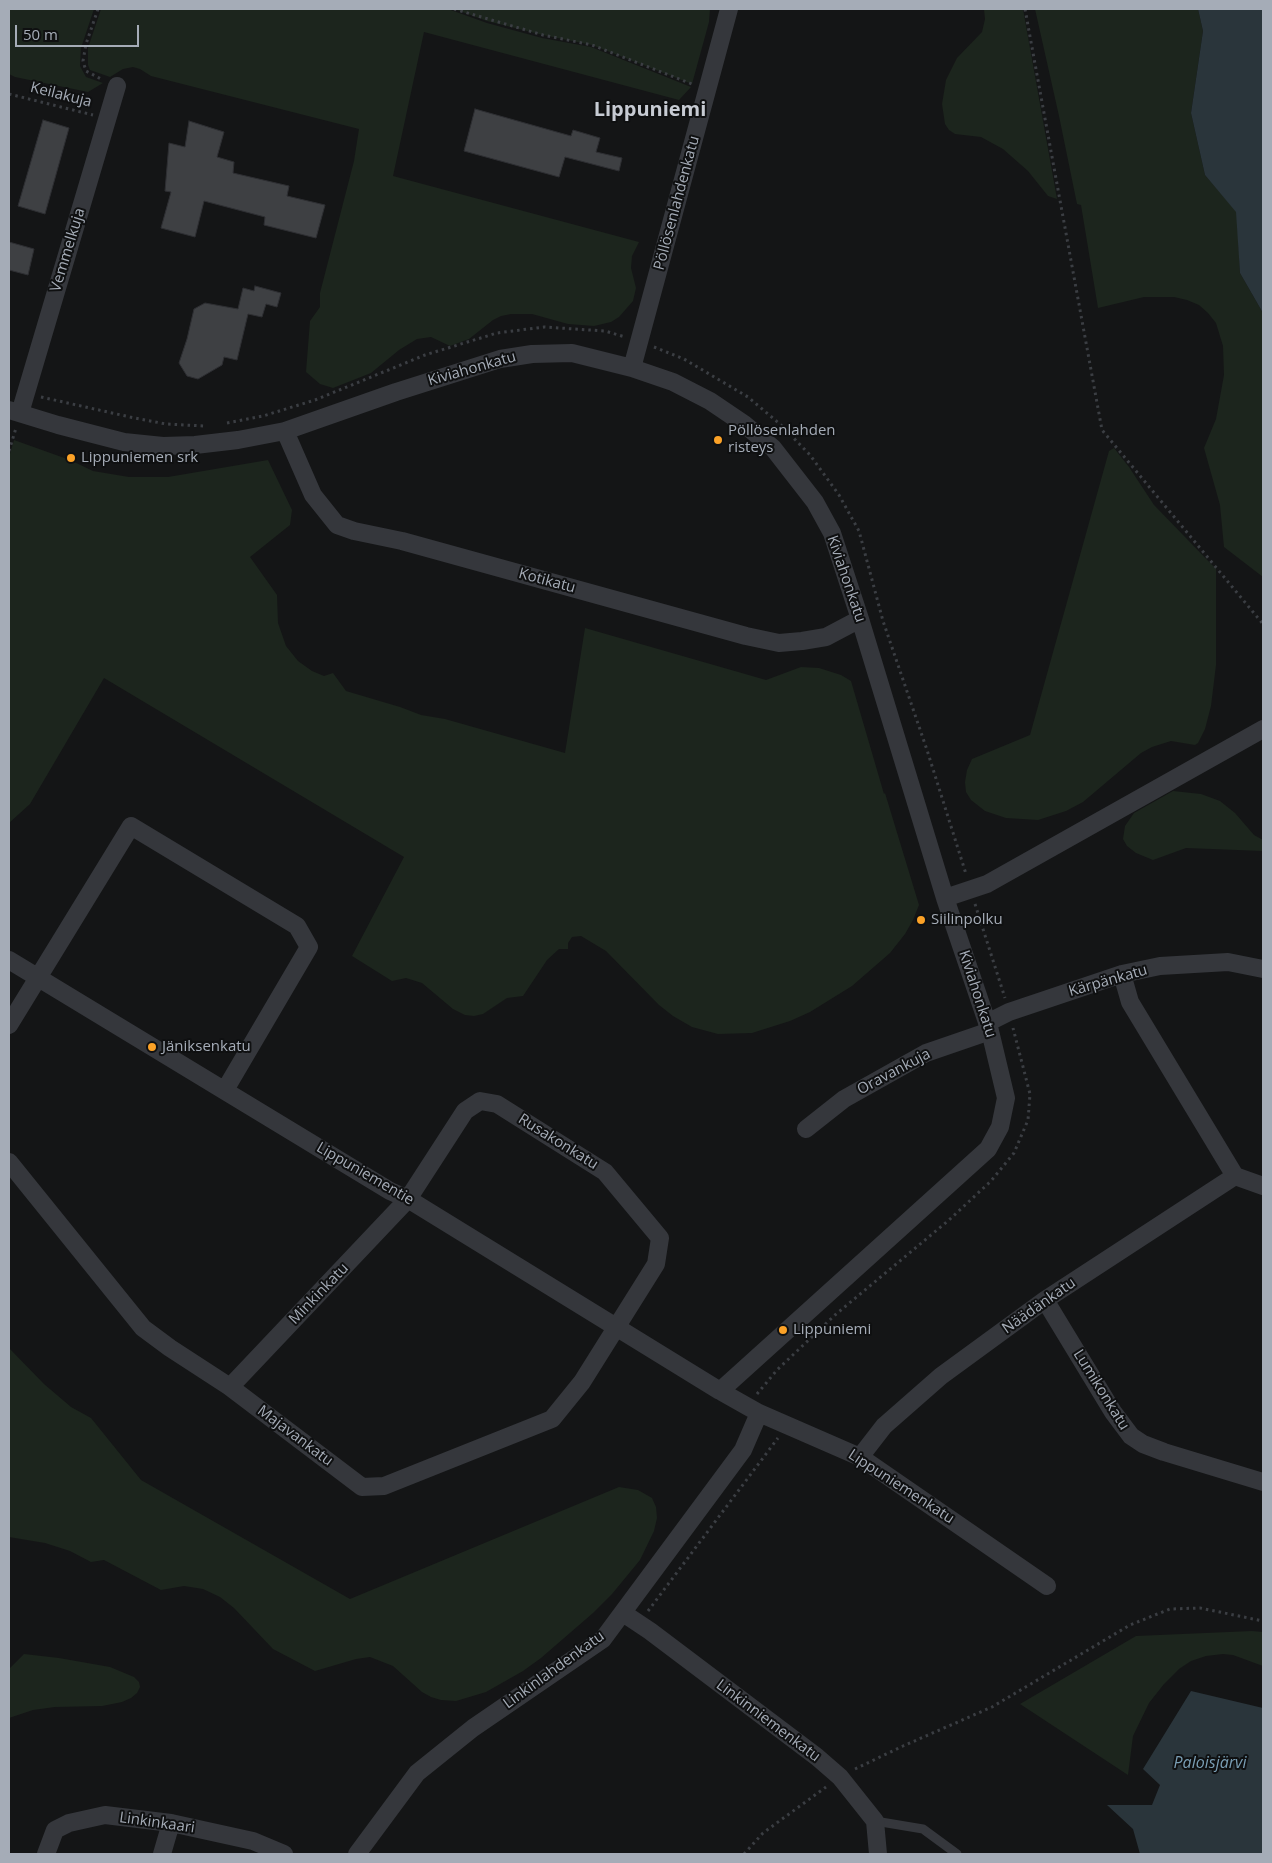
<!DOCTYPE html>
<html>
<head>
<meta charset="utf-8">
<style>
	body { margin:0 }
	#map { position:relative; width:1272px; height:1863px; overflow:hidden; background:#141516; font-family:"Open Sans",sans-serif }
	canvas { display:block }
	.frame { position:absolute; inset:0; border:10px solid #a5acb7; pointer-events:none }
	.scale { position:absolute; left:15px; top:25px; width:124px; height:22px; box-sizing:border-box; border:2px solid #a5acb7; border-top:0; padding-left:6px; font-size:15px; line-height:18px; white-space:nowrap; color:#a5acb7; -webkit-text-stroke:4px #0f1011; paint-order:stroke }
</style>
</head>
<body>
<div id="map">
<canvas width="1272" height="1863"></canvas>
<div class="frame"></div>
<div class="scale">50 m</div>
</div>
<script>
const ctx = document.querySelector('canvas').getContext('2d');
ctx.lineJoin = 'round';
function fillPath(path, color) { ctx.fillStyle = color; ctx.fill(path, 'evenodd'); }
const shape = rows => new Path2D(rows.map(r => 'M' + r).join(''));
function trace(path, color, width, dash) { ctx.strokeStyle = color; ctx.lineWidth = width; ctx.lineCap = dash ? 'butt' : 'round'; ctx.setLineDash(dash || []); ctx.stroke(path); }
function drawText(font, color, halo, rows, align = 'center') {
  ctx.font = font + ' "Open Sans",sans-serif'; ctx.lineWidth = 4; ctx.setLineDash([]); ctx.textBaseline = 'middle'; ctx.strokeStyle = halo; ctx.fillStyle = color; for (const [text, x, y, turn = 0] of rows) {
    ctx.save(); ctx.translate(x, y); ctx.rotate((+turn || 0) * Math.PI / 180); ctx.textAlign = isNaN(turn) ? turn : align; if (halo) ctx.strokeText(text, 0, 0); ctx.fillText(text, 0, 0); ctx.restore();
  }
}
const green = shape([
	[9,9,94,9,81,48,80,66,86,77,103,83,88,92,15,77,9,74],
	[101,9,448,9,487,23,542,38,591,47,691,87,679,100,424,32,393,176,639,242,632,256,631,268,636,288,633,301,619,317,611,322,594,326,568,324,532,314,511,314,501,316,493,320,469,339,450,346,431,337,417,339,399,350,371,373,333,388,320,384,306,372,310,321,320,307,320,293,354,161,359,129,151,76,140,69,133,67,123,69,110,77,90,70,88,65,88,48],
	[454,9,710,9,709,22,692,84,592,45,543,35,487,21],
	[984,9,1023,9,1057,199,1048,196,1028,171,1003,149,981,137,955,134,949,130,945,124,942,104,946,80,957,58,982,32,985,19],
	[1035,9,1198,9,1203,31,1191,113,1205,175,1237,212,1240,273,1263,313,1263,577,1224,547,1220,505,1204,448,1216,419,1224,375,1223,346,1216,323,1208,313,1199,305,1187,300,1174,297,1144,297,1098,308,1081,205,1077,204,1059,116],
	[14,440,70,460,93,471,129,477,168,477,268,460,292,510,290,525,250,557,277,595,278,623,286,646,298,661,312,671,324,676,333,673,346,691,400,707,421,715,445,719,565,753,585,628,766,680,801,667,819,668,841,675,851,681,884,794,885,793,919,905,913,920,905,934,890,953,852,986,810,1012,790,1021,752,1033,718,1034,692,1027,673,1016,659,1005,606,951,581,936,572,937,568,943,568,949,559,949,547,960,523,996,507,998,483,1014,474,1016,465,1015,453,1009,422,983,406,978,392,981,352,956,404,857,104,678,30,804,9,823,9,457],
	[1114,448,1129,467,1154,505,1216,569,1216,665,1211,706,1205,729,1198,743,1195,745,1171,741,1152,747,1141,753,1083,802,1066,811,1038,820,1006,818,985,811,971,800,966,792,965,782,967,770,972,759,1030,735,1109,451],
	[1173,791,1201,794,1220,801,1235,813,1254,835,1263,840,1263,851,1186,848,1153,860,1136,853,1127,846,1123,839,1125,826,1134,813],
	[9,1348,44,1384,71,1407,91,1418,141,1480,350,1599,619,1487,638,1490,652,1498,656,1507,657,1518,654,1531,640,1560,612,1594,593,1613,541,1658,523,1671,486,1692,456,1701,441,1700,431,1697,422,1692,393,1666,370,1657,356,1659,315,1671,273,1649,234,1608,220,1597,203,1589,184,1586,161,1590,104,1560,91,1562,70,1551,45,1543,9,1537],
	[1252,1631,1263,1632,1263,1666,1233,1655,1223,1654,1206,1656,1191,1661,1179,1669,1164,1684,1149,1703,1133,1736,1128,1775,1020,1704,1136,1636],
	[24,1654,59,1658,110,1667,134,1677,139,1682,140,1687,137,1693,131,1698,122,1702,102,1706,55,1707,33,1710,9,1718,9,1669]
]);
const water = shape([
	[1198,9,1263,9,1263,313,1240,273,1236,212,1205,175,1191,113,1203,31],
	[1191,1691,1263,1708,1263,1854,1140,1854,1133,1829,1107,1805,1152,1805,1160,1785,1143,1769]
]);
const building = shape([
	[475,109,571,136,573,130,600,138,596,152,622,158,619,171,565,157,559,177,464,151,475,109],
	[43,120,69,128,45,214,18,206,43,120],
	[189,121,224,132,217,157,234,162,233,173,289,186,287,196,325,205,316,238,264,225,265,217,204,201,195,237,161,228,171,192,165,191,169,143,185,147,189,121],
	[9,242,34,249,28,275,9,270,9,242],
	[255,286,281,293,277,307,266,304,262,317,248,314,237,360,224,357,222,365,198,379,187,376,179,363,187,339,194,309,205,303,238,309,243,288,254,291,255,286]
]);
const path = shape([
	[98,9,86,44,83,61,86,71,103,80],
	[454,9,543,35,592,45,692,84],
	[1025,9,1102,430,1263,624],
	[9,94,93,115],
	[654,347,684,359,748,397,781,425,810,455,839,495,859,531,883,621,927,750,966,874],
	[41,397,130,417,166,424,204,426],
	[227,423,263,416,315,400,425,355,497,333,544,327,605,331,625,337],
	[9,451,16,428],
	[975,904,1005,998],
	[757,1394,777,1370,835,1315,949,1220,991,1181,1014,1153,1028,1120,1030,1094,1013,1028],
	[648,1611,778,1438],
	[855,1769,903,1746,992,1707,1130,1625,1170,1609,1200,1608,1263,1621],
	[744,1854,763,1833,826,1787]
]);
const lane = shape([
	[875,1821,923,1829,957,1854]
]);
const street = shape([
	[632,368,729,9],
	[9,410,58,425,124,442,163,446,195,445,238,440,285,431,396,392,500,359,532,354,572,353,632,368,673,382,710,401,744,424,773,448,815,502,832,533,860,619,945,898,990,1031,1006,1098,1000,1127,988,1149,720,1391],
	[20,413,117,86],
	[285,431,313,495,337,525,354,531,402,541,746,636,779,643,802,641,826,637,860,619],
	[945,898,987,884,1263,729],
	[9,960,390,1191,408,1199,720,1391,759,1413,860,1457,1047,1586],
	[1122,974,1130,1002,1235,1176,1263,1186],
	[987,1023,1009,1012,1122,974,1160,966,1228,962,1263,969],
	[9,1025,131,826,297,926,309,947,225,1090],
	[806,1129,844,1099,926,1053,990,1031],
	[9,1162,143,1328,170,1348,230,1387,362,1487,384,1486,552,1419,582,1382,656,1264,660,1238,605,1172,497,1104,480,1101,465,1111,408,1199,230,1387],
	[1045,1300,1113,1412,1131,1436,1143,1444,1164,1452,1263,1482],
	[860,1457,884,1426,941,1376,1045,1300,1235,1176],
	[623,1613,650,1631,817,1757,840,1777,875,1821,878,1854],
	[46,1854,55,1830,69,1823,105,1815,171,1823,253,1841,284,1854],
	[162,1854,171,1823],
	[357,1854,417,1773,473,1728,603,1639,743,1450,759,1413]
]);
const markers = [
	[718,440,5,"#fca227"],
	[71,458,5,"#fca227"],
	[921,920,5,"#fca227"],
	[152,1047,5,"#fca227"],
	[783,1330,5,"#fca227"]
];
const streetNames = [
	["Keilakuja",61,95,14],
	["Pöllösenlahdenkatu",677,203,-75],
	["Vemmelkuja",68,250,-73],
	["Kiviahonkatu",472,369,-16],
	["Kiviahonkatu",846,579,71],
	["Kotikatu",547,581,15],
	["Kärpänkatu",1108,981,-16],
	["Kiviahonkatu",977,994,72],
	["Oravankuja",894,1072,-28],
	["Rusakonkatu",558,1142,32],
	["Lippuniementie",365,1174,30],
	["Minkinkatu",319,1294,-46],
	["Näädänkatu",1039,1306,-35],
	["Lumikonkatu",1101,1390,58],
	["Majavankatu",295,1436,37],
	["Lippuniemenkatu",901,1487,33],
	["Linkinlahdenkatu",554,1670,-36],
	["Linkinniemenkatu",768,1721,37],
	["Linkinkaari",157,1823,8]
];
const poiNames = [
	["Pöllösenlahden",728,431],
	["risteys",728,448],
	["Lippuniemen srk",81,458],
	["Siilinpolku",931,920],
	["Jäniksenkatu",162,1047],
	["Lippuniemi",793,1330]
];
const waterNames = [
	["Paloisjärvi",1210,1763]
];
const districtNames = [
	["Lippuniemi",650,110]
];
fillPath(green, '#1c251d');
fillPath(water, '#2a353b');
fillPath(building, '#3e4043');
trace(building, '#2e2f33', 1);
trace(path, '#3b3e43', 3, [2.5, 4]);
trace(lane, '#35373c', 9);
trace(street, '#35373c', 18);
for (const [x, y, r, color] of markers) { const dot = new Path2D(); dot.arc(x, y, r, 0, 2 * Math.PI); ctx.fillStyle = color; ctx.fill(dot); trace(dot, '#0f1011', 2); }
drawText('15px', '#a5acb7', '#0f1011', streetNames);
drawText('15px', '#a5acb7', '#0f1011', poiNames, 'left');
drawText('italic 16px', '#7a9eb4', '#0f1011', waterNames);
drawText('bold 20px', '#c7cbd3', '#0f1011', districtNames);
</script>
</body>
</html>
